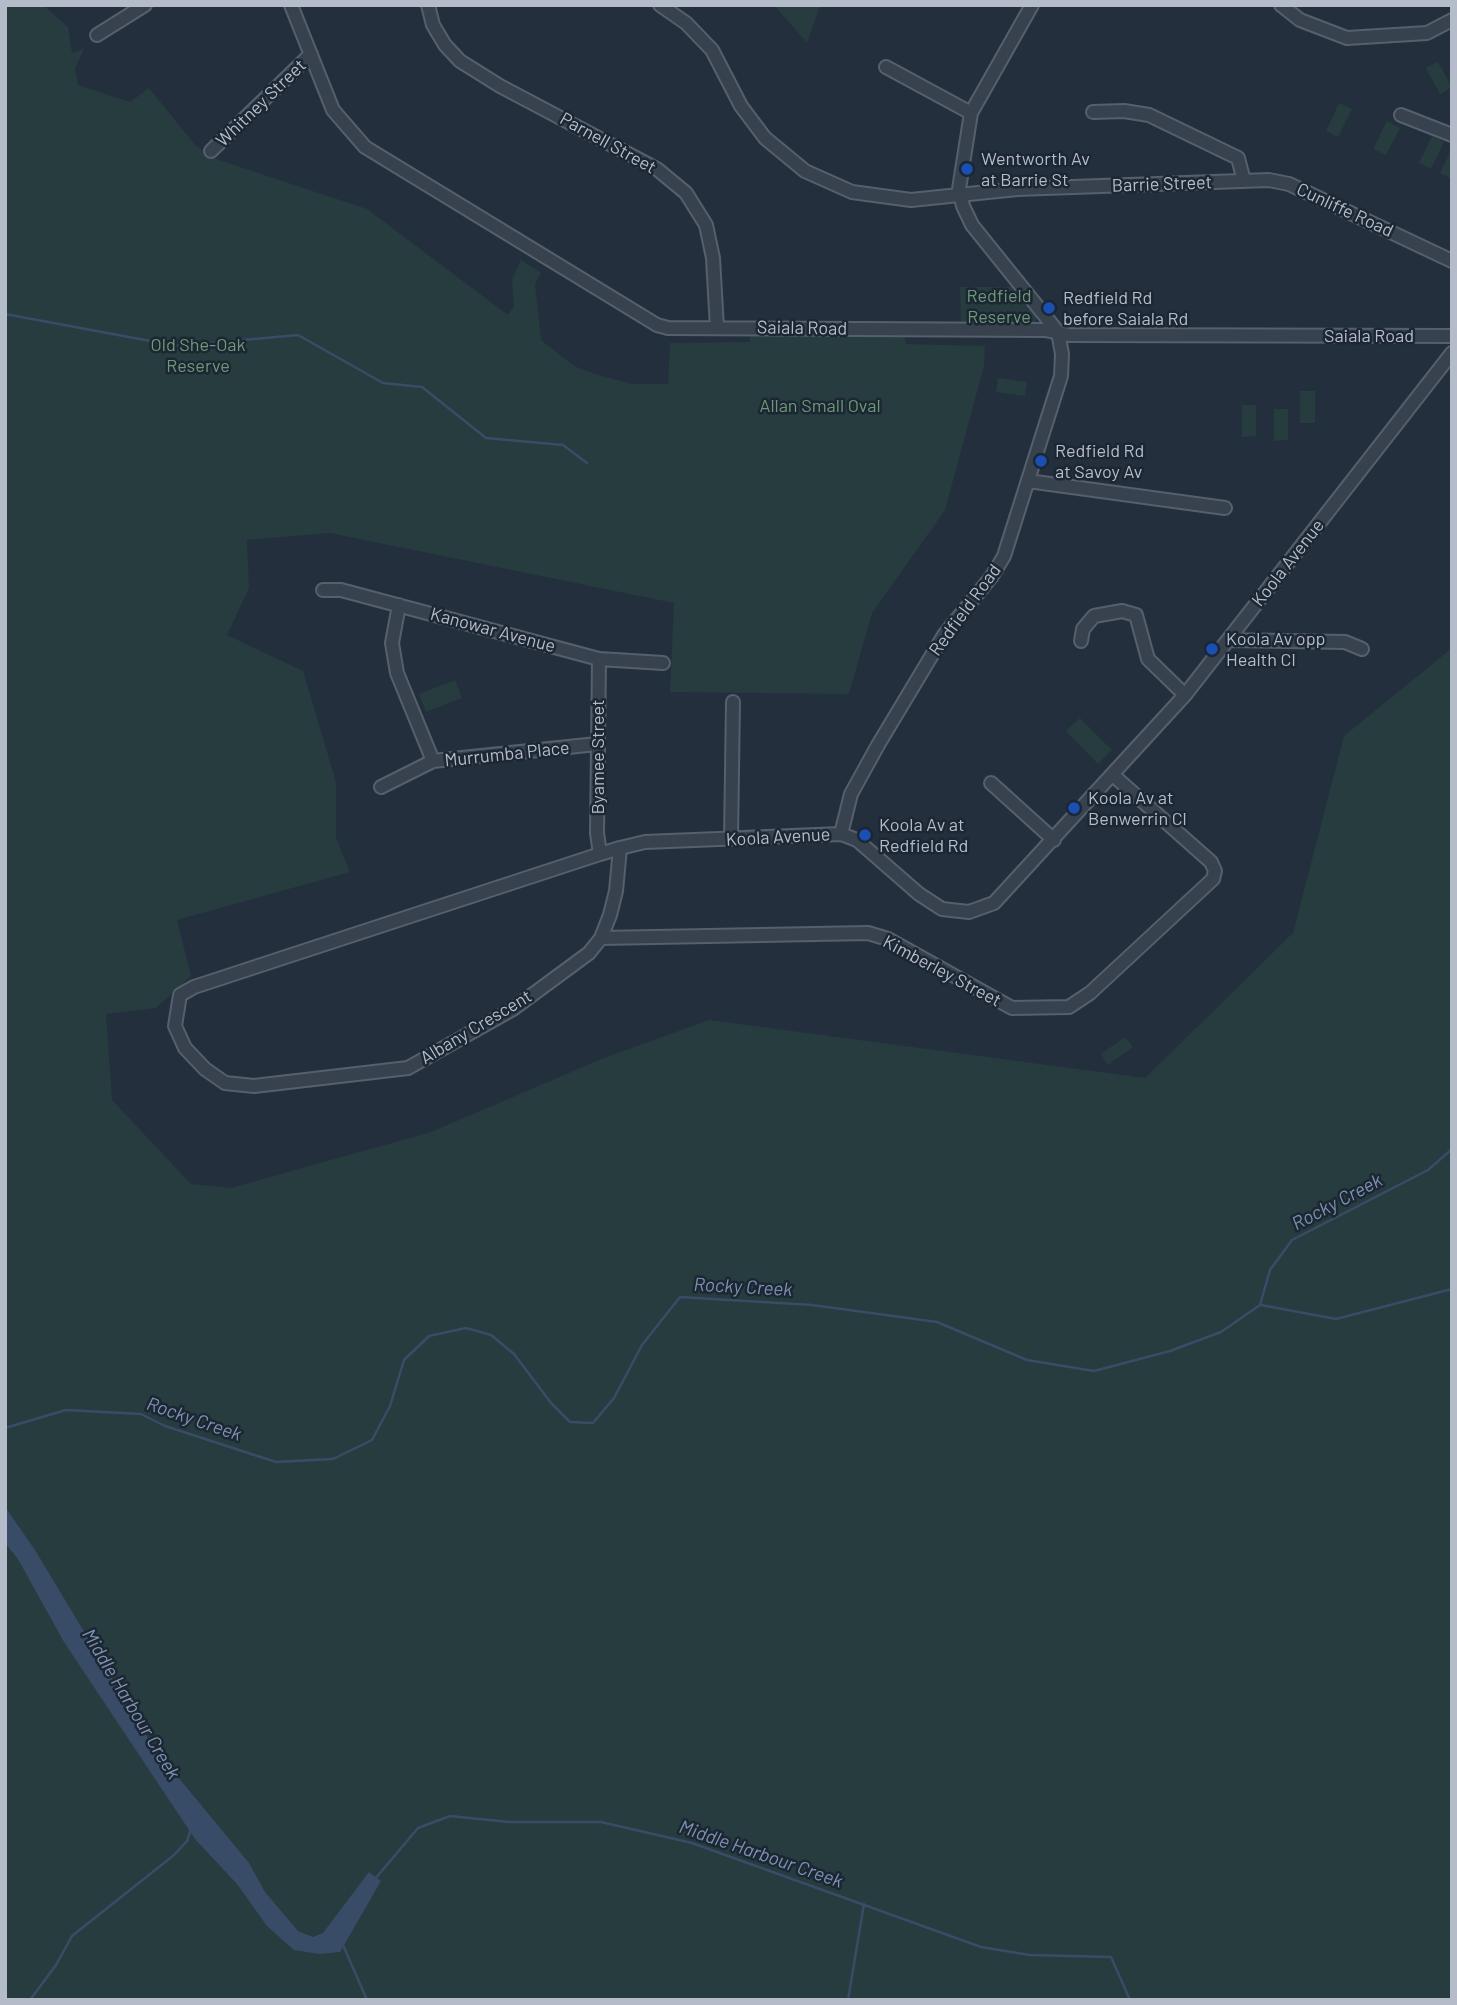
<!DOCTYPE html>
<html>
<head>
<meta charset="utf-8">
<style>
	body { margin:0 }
	#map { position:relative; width:1457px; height:2005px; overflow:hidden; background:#242f3e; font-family:Barlow,sans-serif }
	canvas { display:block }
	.frame { position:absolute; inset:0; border:7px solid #b4bcc9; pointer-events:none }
</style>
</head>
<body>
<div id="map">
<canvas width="1457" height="2005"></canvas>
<div class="frame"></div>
</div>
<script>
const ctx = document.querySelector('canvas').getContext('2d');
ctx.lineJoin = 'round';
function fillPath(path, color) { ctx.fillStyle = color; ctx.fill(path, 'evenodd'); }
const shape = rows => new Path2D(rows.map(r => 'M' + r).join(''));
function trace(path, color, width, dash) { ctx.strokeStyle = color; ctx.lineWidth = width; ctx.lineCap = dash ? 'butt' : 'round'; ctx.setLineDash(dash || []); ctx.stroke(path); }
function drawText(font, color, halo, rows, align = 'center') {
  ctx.font = font + ' Barlow,sans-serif'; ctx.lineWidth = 5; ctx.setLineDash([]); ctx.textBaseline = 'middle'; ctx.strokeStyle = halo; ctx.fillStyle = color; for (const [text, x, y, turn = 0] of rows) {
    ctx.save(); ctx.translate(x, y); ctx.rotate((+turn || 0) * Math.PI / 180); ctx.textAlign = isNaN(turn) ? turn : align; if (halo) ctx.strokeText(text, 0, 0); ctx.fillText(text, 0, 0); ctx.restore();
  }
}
const green = shape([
	[5,5,43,5,68,27,72,53,84,49,75,68,78,85,130,102,149,88,196,146,216,159,367,209,508,315,514,306,512,280,521,260,541,273,535,284,541,340,574,366,598,375,632,384,668,384,670,343,750,342,750,335,905,335,906,344,985,346,984,366,945,510,872,613,849,694,670,692,674,603,330,533,247,540,249,588,227,635,303,671,336,782,336,838,350,872,177,920,191,976,156,1008,106,1014,112,1100,191,1184,231,1188,431,1132,604,1058,709,1020,1145,1078,1293,933,1344,736,1452,648,1452,2000,5,2000],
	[774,5,820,5,807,43],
	[1438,62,1452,87,1440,94,1426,68],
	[1339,103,1352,109,1338,137,1326,131],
	[1387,121,1400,128,1386,155,1373,149],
	[1432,136,1444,142,1431,169,1419,163],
	[1452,148,1452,179,1440,173],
	[960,287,1018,287,1037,319,1033,324,961,325],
	[998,378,1027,382,1025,396,996,392],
	[1300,391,1315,391,1315,423,1300,423],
	[1242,405,1256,405,1256,436,1242,437],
	[1274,409,1288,409,1288,440,1274,441],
	[455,680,462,698,426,712,419,694],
	[1080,718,1112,750,1098,764,1066,731],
	[1125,1037,1133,1047,1108,1065,1101,1054]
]);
const water = shape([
	[5,1507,35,1550,154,1748,249,1863,265,1892,298,1931,313,1937,323,1933,369,1872,381,1881,340,1952,319,1954,294,1950,267,1926,237,1884,195,1839,64,1642,18,1559,5,1543]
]);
const stream = shape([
	[5,314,177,346,298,335,383,383,422,387,486,438,563,445,587,463],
	[1261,1305,1336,1319,1452,1289],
	[5,1428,66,1410,141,1414,165,1426,276,1462,333,1459,372,1440,390,1406,404,1360,429,1336,466,1328,491,1335,514,1354,551,1403,570,1422,593,1423,614,1398,642,1345,680,1297,812,1305,937,1322,1027,1360,1094,1371,1170,1351,1221,1332,1260,1305,1270,1270,1292,1240,1428,1170,1452,1149],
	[375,1879,418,1828,450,1816,509,1822,601,1822,692,1843,981,1947,1030,1955,1111,1957,1130,2000],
	[343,1945,367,2000],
	[30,2000,56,1965,72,1936,174,1855,187,1841,191,1829],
	[848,2000,864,1904]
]);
const minor = shape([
	[291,5,333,110,365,147,657,325,668,328,1045,330,1069,335,1452,336],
	[428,5,433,25,445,45,460,61,500,86,657,169,686,193,706,225,713,258,717,328],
	[660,5,686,23,712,50,741,106,765,138,805,171,852,192,911,200,1017,189,1269,180,1289,184,1452,261],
	[1281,5,1300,20,1347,38,1427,33,1452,20],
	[97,35,145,5],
	[886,67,971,113],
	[1093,112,1124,111,1149,115,1238,158,1244,181],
	[1401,115,1452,135],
	[211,151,311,54],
	[1028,481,1225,508],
	[323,590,341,590,599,659,663,663],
	[399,605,392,643,397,673,433,761],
	[1229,640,1345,642,1362,649],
	[1081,641,1083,629,1094,616,1122,611,1136,615,1148,659,1185,695],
	[599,659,597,833,600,854],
	[991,783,1054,840],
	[381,787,433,761,597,744],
	[841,834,851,794,878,745,944,635,992,576,1004,556,1061,376,1062,354,1058,332,972,225,963,206,959,189,971,113,1032,5],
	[731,839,733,702],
	[620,848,616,891,610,915,601,938,589,953,513,1009,408,1068,254,1086,225,1083,205,1069,185,1048,175,1026,180,995,194,987,600,854,620,848,645,842,841,834,857,840,919,894,942,909,969,912,994,903,1185,695,1452,353],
	[601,938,868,933,888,939,1012,1008,1069,1007,1090,993,1213,879,1215,871,1211,862,1114,776]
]);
const markers = [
	[967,169,7,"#1a4fb4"],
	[1049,308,7,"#1a4fb4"],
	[1041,461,7,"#1a4fb4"],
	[1212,649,7,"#1a4fb4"],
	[1074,808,7,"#1a4fb4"],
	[865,835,7,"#1a4fb4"]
];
const streetNames = [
	["Whitney Street",261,103,-44],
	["Parnell Street",608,143,29],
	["Barrie Street",1162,184,-2],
	["Cunliffe Road",1345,210,25],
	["Saiala Road",802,328,1],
	["Saiala Road",1369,336],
	["Koola Avenue",1288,563,-52],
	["Redfield Road",965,610,-54],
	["Kanowar Avenue",493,630,15],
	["Murrumba Place",507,754,-6],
	["Byamee Street",598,757,-90],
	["Koola Avenue",778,837,-3],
	["Kimberley Street",942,971,28],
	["Albany Crescent",476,1027,-31]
];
const poiNames = [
	["Wentworth Av",981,159],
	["at Barrie St",981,180],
	["Redfield Rd",1063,298],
	["before Saiala Rd",1063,319],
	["Redfield Rd",1055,451],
	["at Savoy Av",1055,472],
	["Koola Av opp",1226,639],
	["Health Cl",1226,660],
	["Koola Av at",1088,798],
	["Benwerrin Cl",1088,819],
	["Koola Av at",879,825],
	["Redfield Rd",879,846]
];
const parkNames = [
	["Redfield",999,296],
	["Reserve",999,317],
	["Old She-Oak",198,345],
	["Reserve",198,366],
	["Allan Small Oval",820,406]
];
const waterNames = [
	["Rocky Creek",1337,1202,-28],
	["Rocky Creek",743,1287,3],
	["Rocky Creek",194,1419,19],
	["Middle Harbour Creek",131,1704,59],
	["Middle Harbour Creek",761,1854,19]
];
fillPath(green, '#263c3f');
fillPath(water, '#394c67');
trace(stream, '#394c67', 2.5);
trace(minor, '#565f6c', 16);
trace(minor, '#38414e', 12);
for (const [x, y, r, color] of markers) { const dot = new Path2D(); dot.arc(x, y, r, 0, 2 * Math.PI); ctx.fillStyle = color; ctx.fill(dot); trace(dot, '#1d2633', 2.5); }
drawText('18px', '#b4bcc9', '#1d2633', streetNames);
drawText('18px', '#b4bcc9', '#1d2633', poiNames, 'left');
drawText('18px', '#6b9a76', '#1d2633', parkNames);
drawText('italic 19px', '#7c92b1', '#1d2633', waterNames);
</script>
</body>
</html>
